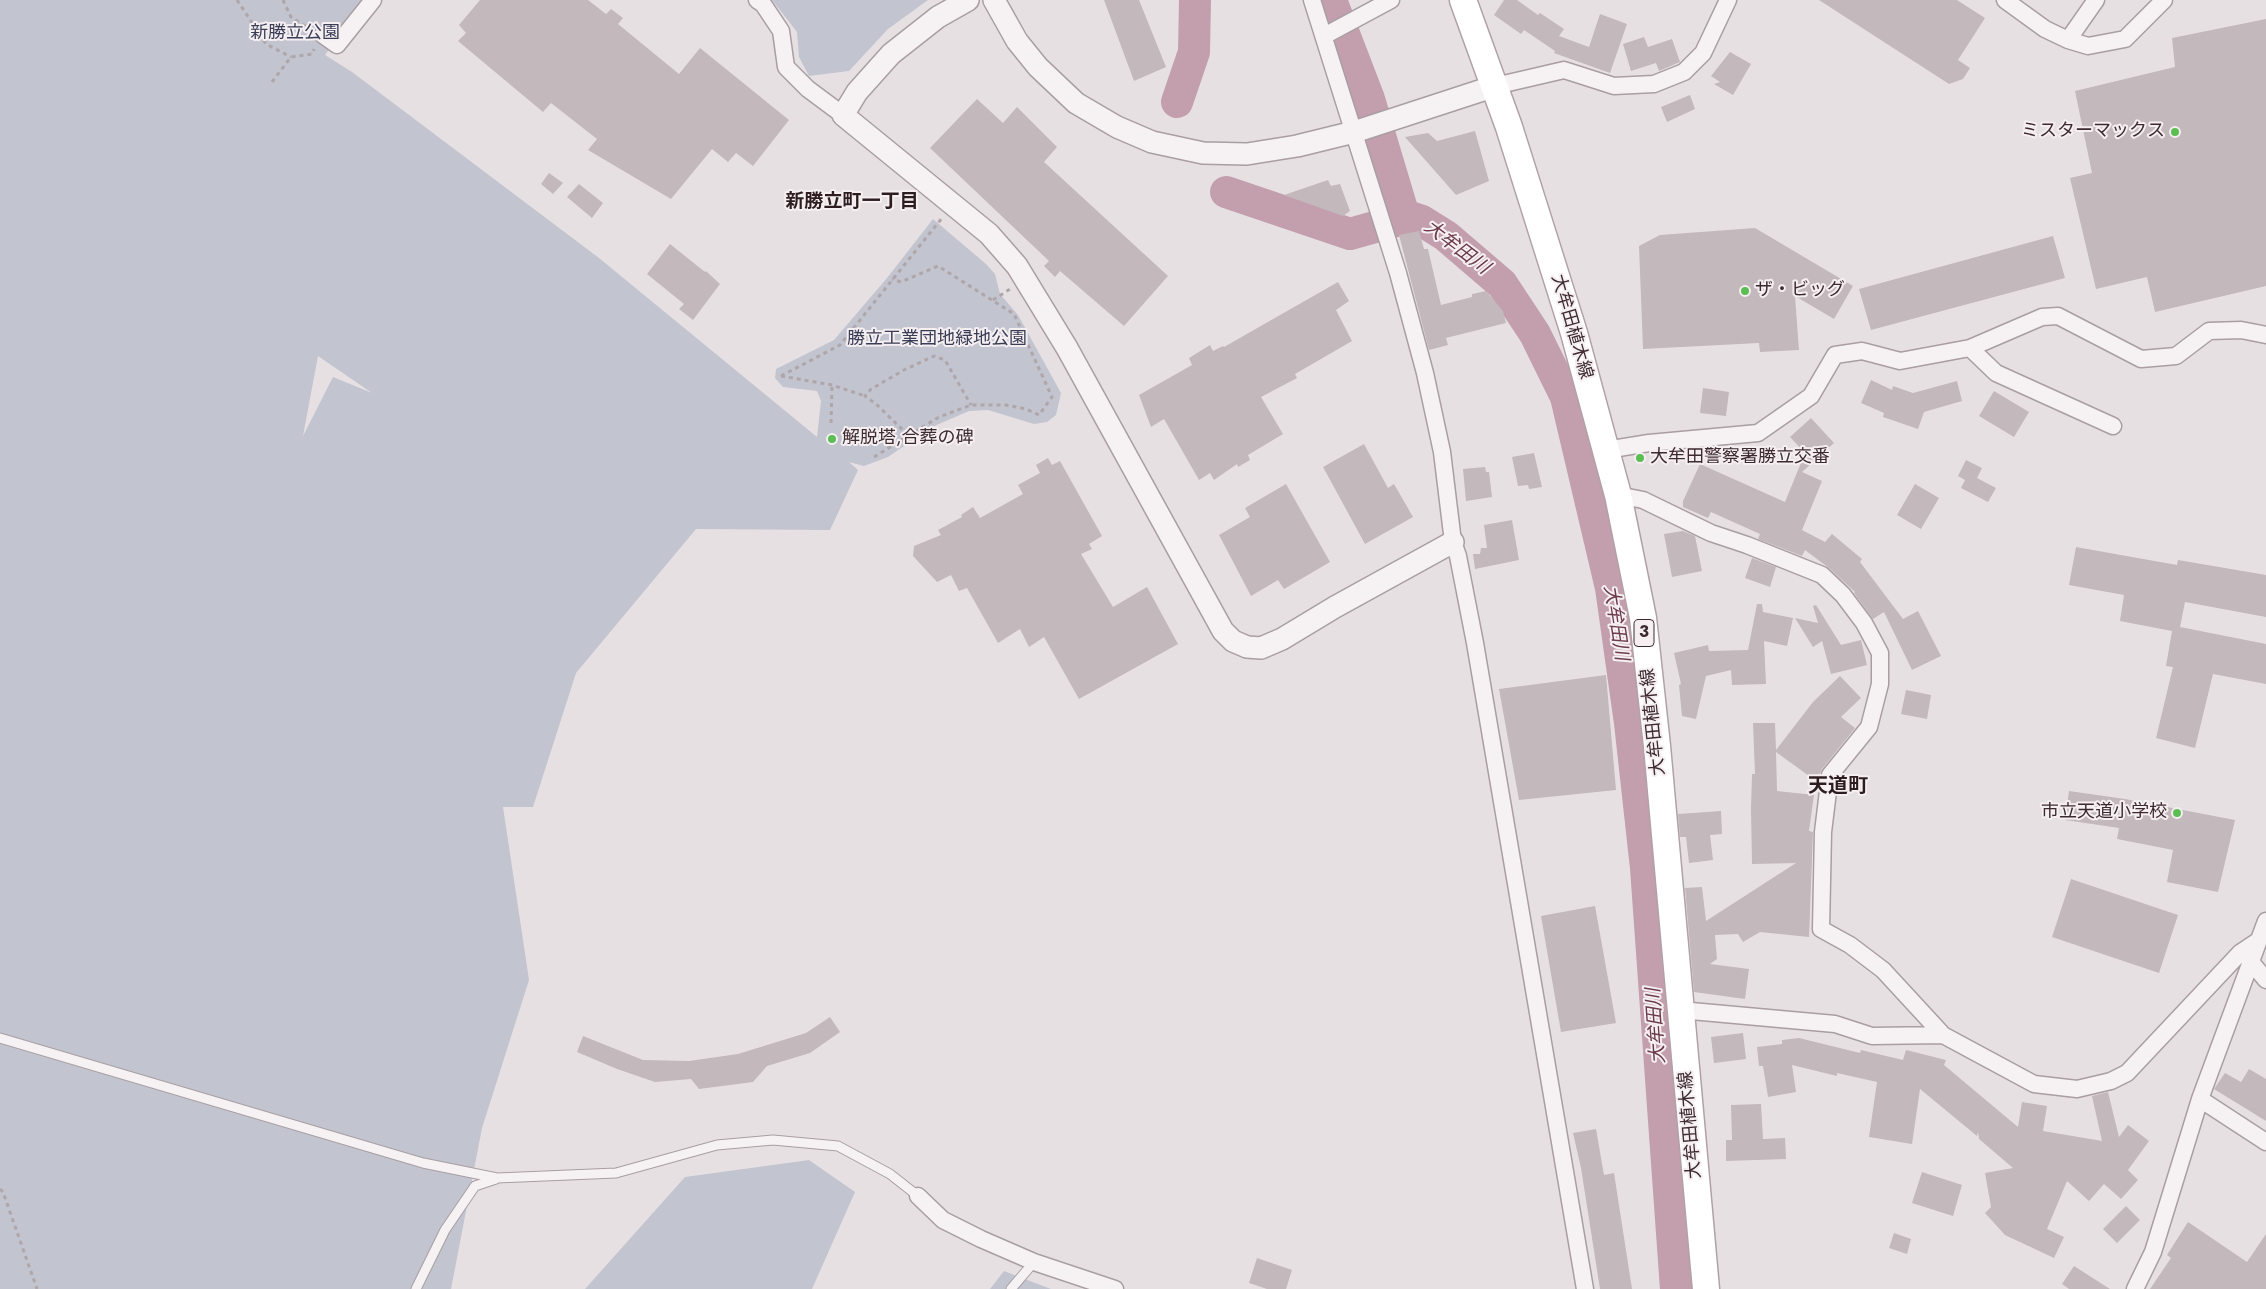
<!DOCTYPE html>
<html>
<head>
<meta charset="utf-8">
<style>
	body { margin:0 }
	canvas { display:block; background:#e7e0e2 }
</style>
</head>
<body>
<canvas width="2266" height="1289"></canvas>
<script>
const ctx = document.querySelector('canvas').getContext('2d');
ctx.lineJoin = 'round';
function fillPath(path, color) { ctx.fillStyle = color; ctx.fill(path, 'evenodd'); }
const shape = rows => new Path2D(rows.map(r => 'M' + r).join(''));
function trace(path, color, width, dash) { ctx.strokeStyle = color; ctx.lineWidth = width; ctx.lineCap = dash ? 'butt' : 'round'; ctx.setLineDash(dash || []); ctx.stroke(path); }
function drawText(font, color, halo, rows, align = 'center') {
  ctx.font = font + ' Jost,"Noto Sans JP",sans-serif'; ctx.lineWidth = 4; ctx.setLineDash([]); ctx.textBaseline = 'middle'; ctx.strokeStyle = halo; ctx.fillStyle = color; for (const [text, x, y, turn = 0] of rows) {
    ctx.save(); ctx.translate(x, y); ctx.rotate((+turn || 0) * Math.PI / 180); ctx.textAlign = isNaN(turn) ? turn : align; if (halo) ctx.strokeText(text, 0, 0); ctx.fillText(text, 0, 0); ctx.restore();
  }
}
const green = shape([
	[0,0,365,0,325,55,352,72,599,258,817,437,821,401,817,391,783,387,775,378,776,369,834,340,887,278,933,219,986,264,995,274,1000,294,1018,315,1061,393,1056,415,1047,422,1034,424,988,410,969,411,932,427,888,457,864,466,849,462,858,470,830,530,696,529,576,673,533,807,503,807,529,980,482,1128,451,1289,0,1289],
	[318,356,372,393,333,377,303,436],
	[772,0,928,0,888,29,849,71,809,76,799,57,797,32],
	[809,1160,855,1192,812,1289,585,1289,685,1177],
	[1004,1271,1051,1289,990,1289]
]);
const river = shape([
	[1331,0,1369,99,1405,219],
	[1177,102,1194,52,1195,0],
	[1226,192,1350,234,1410,217,1422,221,1446,236,1502,284,1535,334,1566,397,1611,588,1630,723,1646,868,1676,1289]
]);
const building = shape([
	[480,0,588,0,606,14,611,9,623,18,618,24,679,74,700,48,789,120,753,166,736,153,728,162,712,149,671,199,588,150,597,139,551,103,543,112,458,41,466,33,459,25],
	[1104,0,1139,0,1166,67,1134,81],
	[1504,0,1517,0,1538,15,1540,13,1564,29,1559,36,1589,47,1600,14,1627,24,1610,73,1554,53,1555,51,1524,30,1521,34,1494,15],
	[1819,0,1957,0,1985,18,1958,60,1970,68,1963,79,1949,84],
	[2266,19,2266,286,2155,312,2147,277,2096,289,2070,178,2092,173,2075,91,2175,67,2172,38],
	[1644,37,1648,47,1672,39,1680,62,1659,71,1656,63,1631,71,1623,44],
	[1730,52,1751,64,1733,95,1714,84,1720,82,1711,76],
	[1690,95,1695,109,1667,122,1661,107],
	[977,99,1003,123,1017,107,1057,147,1044,162,1168,276,1124,326,1060,271,1055,277,1044,266,1049,261,930,148],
	[1475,131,1489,181,1456,195,1405,137,1428,133,1437,141],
	[549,173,563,183,553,194,541,184],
	[1328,180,1331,186,1340,184,1350,211,1343,216,1284,195],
	[579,184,603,203,592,218,567,197],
	[1755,228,1853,286,1834,319,1795,296,1799,350,1760,352,1759,343,1643,349,1639,246,1660,235],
	[1419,231,1424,249,1428,249,1441,305,1472,297,1472,294,1486,291,1503,311,1506,323,1446,338,1448,345,1429,350,1399,235],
	[2053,236,2065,278,1871,330,1859,289],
	[670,244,705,272,706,271,720,284,693,320,679,309,684,304,647,274],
	[1338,282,1349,301,1336,310,1352,341,1295,374,1297,378,1261,397,1283,434,1248,455,1250,460,1238,467,1237,464,1214,480,1210,473,1199,480,1164,419,1151,427,1139,395,1192,365,1189,358,1210,345,1213,351,1223,346,1224,347],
	[1871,380,1892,390,1893,386,1913,393,1957,381,1962,401,1924,412,1918,429,1883,417,1884,413,1861,403],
	[1703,388,1729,392,1726,416,1700,413],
	[1994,391,2029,412,2014,437,1979,416],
	[1811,418,1834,443,1802,472,1822,481,1802,530,1825,542,1832,534,1862,559,1860,562,1903,619,1918,611,1941,656,1912,670,1884,612,1873,619,1854,593,1855,592,1829,568,1805,550,1802,556,1758,539,1760,534,1711,512,1708,518,1683,507,1683,501,1700,464,1785,502,1805,453,1790,437],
	[1364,444,1388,488,1394,484,1413,517,1365,544,1323,467],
	[1534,453,1542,487,1529,489,1528,485,1518,486,1512,457],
	[1048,458,1052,465,1060,461,1102,536,1089,544,1092,549,1081,554,1113,607,1147,587,1178,644,1079,699,1044,637,1029,647,1020,629,998,643,967,588,959,591,951,575,937,582,913,556,914,546,941,535,938,530,962,517,961,515,973,507,980,518,1023,494,1018,485,1040,473,1036,465],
	[1966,460,1982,468,1977,478,1996,488,1988,502,1961,488,1965,480,1958,476],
	[1485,467,1486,472,1489,472,1492,497,1466,501,1463,469],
	[1286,484,1330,562,1284,589,1278,580,1251,596,1219,535,1250,517,1245,508],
	[1915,484,1939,498,1921,529,1897,515],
	[1512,520,1519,560,1475,569,1473,554,1480,554,1481,548,1487,548,1484,525],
	[1683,531,1695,536,1702,571,1672,577,1664,534],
	[2076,547,2177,565,2178,560,2266,575,2266,617,2185,602,2180,627,2266,644,2266,684,2213,674,2195,748,2156,738,2173,667,2166,666,2172,631,2120,621,2124,595,2069,585],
	[1752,558,1776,567,1770,587,1745,578],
	[1757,604,1762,604,1763,612,1793,618,1787,646,1764,641,1766,684,1732,685,1731,670,1706,676,1696,719,1682,716,1679,685,1681,684,1674,653,1708,645,1709,651,1748,650],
	[1816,605,1841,645,1861,640,1867,665,1831,674,1822,641,1813,647,1795,618,1818,623,1813,606],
	[1606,675,1616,790,1519,800,1499,689],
	[1840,676,1861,698,1841,717,1855,728,1822,769,1816,781,1776,752,1777,791,1814,795,1809,831,1813,832,1809,937,1760,932,1743,942,1738,934,1715,935,1717,959,1710,964,1749,969,1745,999,1694,992,1685,888,1702,887,1706,921,1796,863,1752,864,1751,809,1752,774,1755,774,1753,723,1775,723,1776,750,1813,702],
	[1906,690,1931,695,1927,719,1901,714],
	[2069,791,2125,799,2235,820,2218,892,2167,882,2173,850,2117,839,2119,828,2065,820],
	[1721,811,1722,834,1710,835,1713,860,1689,863,1686,837,1680,837,1678,814],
	[2071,879,2178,915,2159,973,2052,937],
	[1595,906,1616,1023,1561,1032,1541,916],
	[830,1017,840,1032,810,1053,767,1066,753,1082,699,1089,691,1079,655,1082,617,1069,577,1052,583,1036,643,1060,689,1061,738,1054,806,1033],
	[1743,1033,1746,1059,1714,1063,1711,1037],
	[1799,1038,1860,1053,1861,1050,1903,1060,1906,1050,1946,1060,1944,1065,2018,1127,2022,1102,2047,1106,2043,1131,2102,1141,2092,1096,2108,1092,2119,1137,2128,1125,2149,1141,2128,1170,2138,1180,2121,1199,2104,1184,2089,1201,2067,1181,2047,1229,2064,1237,2054,1258,2005,1235,1985,1213,1991,1207,1985,1173,2013,1168,1979,1139,1978,1132,1977,1136,1920,1089,1912,1144,1869,1137,1877,1082,1837,1073,1837,1076,1792,1065,1796,1092,1768,1097,1763,1066,1759,1066,1757,1047,1782,1044,1782,1040],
	[2249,1069,2266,1079,2266,1121,2214,1089,2225,1073,2241,1082],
	[1761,1104,1763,1139,1785,1138,1786,1159,1726,1161,1726,1140,1732,1140,1731,1105],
	[1596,1129,1604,1175,1614,1173,1632,1289,1600,1289,1581,1168,1573,1133],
	[1922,1172,1962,1185,1953,1216,1912,1203],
	[2126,1206,2140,1220,2117,1243,2103,1229],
	[2188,1222,2247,1262,2266,1234,2266,1289,2150,1289,2171,1258,2167,1255],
	[1894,1233,1911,1239,1907,1254,1889,1248],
	[1257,1258,1292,1270,1286,1289,1267,1289,1249,1283],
	[2074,1266,2110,1289,2069,1289,2062,1284]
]);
const path = shape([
	[237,0,266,44,291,57],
	[283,0,291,17,308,28],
	[272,82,291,57,312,54,314,49],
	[993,300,1010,289],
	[781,376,840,345,942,218],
	[781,376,832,385,865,396],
	[831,423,832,385],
	[908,435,876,404,865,396,871,389,904,370,934,356,945,360,971,405],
	[874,457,939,417,971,405,1006,405,1026,409,1039,415,1052,397,1014,314,938,266,901,282,892,279],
	[0,1189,3,1192,37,1289]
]);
const service = shape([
	[0,1038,423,1163,497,1178,616,1173,717,1145,773,1140,838,1146,890,1174,918,1196],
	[416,1289,445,1230,475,1186,496,1179],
	[1011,1289,1034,1262]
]);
const minor = shape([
	[757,0,763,4,781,31,786,67,808,89,843,115],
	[1312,0,1398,273,1425,373,1442,452,1453,542,1458,556,1475,643,1585,1289],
	[2005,0,2045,29,2068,40,2088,46,2125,39,2164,0],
	[323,35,337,45,373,0],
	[1324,36,1391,0],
	[2068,40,2096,0],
	[1495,86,1564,70,1614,86,1654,84,1684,72,1703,53,1728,0],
	[1970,348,1996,373,2113,426],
	[1606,450,1649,443,1758,433,1811,396,1835,355,1862,351,1900,361,1970,348,2042,317,2058,316,2141,359,2176,356,2209,331,2241,330,2266,335],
	[1618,495,1643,500,1711,533,1747,545,1822,575,1843,595,1864,623,1880,653,1880,684,1869,727,1830,775,1823,832,1821,929,1850,945,1883,970,1943,1035,2034,1084,2077,1089,2111,1081,2127,1073,2240,953,2258,941],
	[2251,962,2266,980],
	[1680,1010,1835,1024,1872,1036,1943,1035],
	[2200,1099,2266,1142],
	[918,1196,943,1220,981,1239,1034,1262,1115,1289],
	[2135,1289,2153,1252,2200,1099,2266,921]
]);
const tertiary = shape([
	[968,0,938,17,891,54,857,92,843,115,989,234,1017,266,1067,348,1223,631,1233,641,1247,647,1261,648,1282,639,1335,607,1453,542],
	[994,0,1017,41,1038,67,1076,103,1117,127,1152,142,1203,153,1247,154,1297,146,1354,132,1495,86]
]);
const primary = shape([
	[1463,0,1509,127,1574,333,1618,495,1643,618,1657,746,1706,1289]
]);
const markers = [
	[2175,132,5,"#5bbe53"],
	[1745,291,5,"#5bbe53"],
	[832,439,5,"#5bbe53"],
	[1640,458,5,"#5bbe53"],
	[2177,813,5,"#5bbe53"]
];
const shields = [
	[1644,633,20]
];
const shieldNames = [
	["3",1644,633]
];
const parkNames = [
	["新勝立公園",295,34],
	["勝立工業団地緑地公園",937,340]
];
const poiNames = [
	["ミスターマックス",2165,132,"right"],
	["ザ・ビッグ",1755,291],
	["解脱塔,合葬の碑",842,439],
	["大牟田警察署勝立交番",1650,458],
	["市立天道小学校",2167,813,"right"]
];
const streetNames = [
	["大牟田植木線",1571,327,74],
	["大牟田植木線",1654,722,-96],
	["大牟田植木線",1691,1125,-95]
];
const neighbourhoodNames = [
	["新勝立町一丁目",852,202]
];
const waterNames = [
	["大牟田川",1456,248,37],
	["大牟田川",1615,623,81],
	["大牟田川",1657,1026,-94]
];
const quarterNames = [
	["天道町",1838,787]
];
fillPath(green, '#c2c4d0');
trace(river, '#c39fad', 32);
fillPath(building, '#c3b8bb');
trace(service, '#a99ea2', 11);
trace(minor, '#a99ea2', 19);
trace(tertiary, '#a99ea2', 24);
trace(primary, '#b1a1a6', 29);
trace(path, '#afa6a9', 3, [4, 4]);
trace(service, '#f6f2f3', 9);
trace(minor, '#f6f2f3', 16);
trace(tertiary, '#f6f2f3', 21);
trace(primary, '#fff', 26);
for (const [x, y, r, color] of markers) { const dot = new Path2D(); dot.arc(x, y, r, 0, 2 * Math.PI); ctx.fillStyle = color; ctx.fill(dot); trace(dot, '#f5eff1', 2); }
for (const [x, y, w] of shields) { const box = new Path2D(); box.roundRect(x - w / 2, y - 13.5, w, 27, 4); ctx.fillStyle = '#f5eff1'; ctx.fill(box); trace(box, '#3c2a30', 1); }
drawText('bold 16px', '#3c2a30', null, shieldNames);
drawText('18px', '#393d56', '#f5eff1', parkNames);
drawText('18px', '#3c2a30', '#f5eff1', poiNames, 'left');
drawText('18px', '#3c2a30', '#f5eff1', streetNames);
drawText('bold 19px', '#2d1d21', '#f5eff1', neighbourhoodNames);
drawText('italic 19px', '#6b3a4c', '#f5eff1', waterNames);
drawText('bold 20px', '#2d1d21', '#f5eff1', quarterNames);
</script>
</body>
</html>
